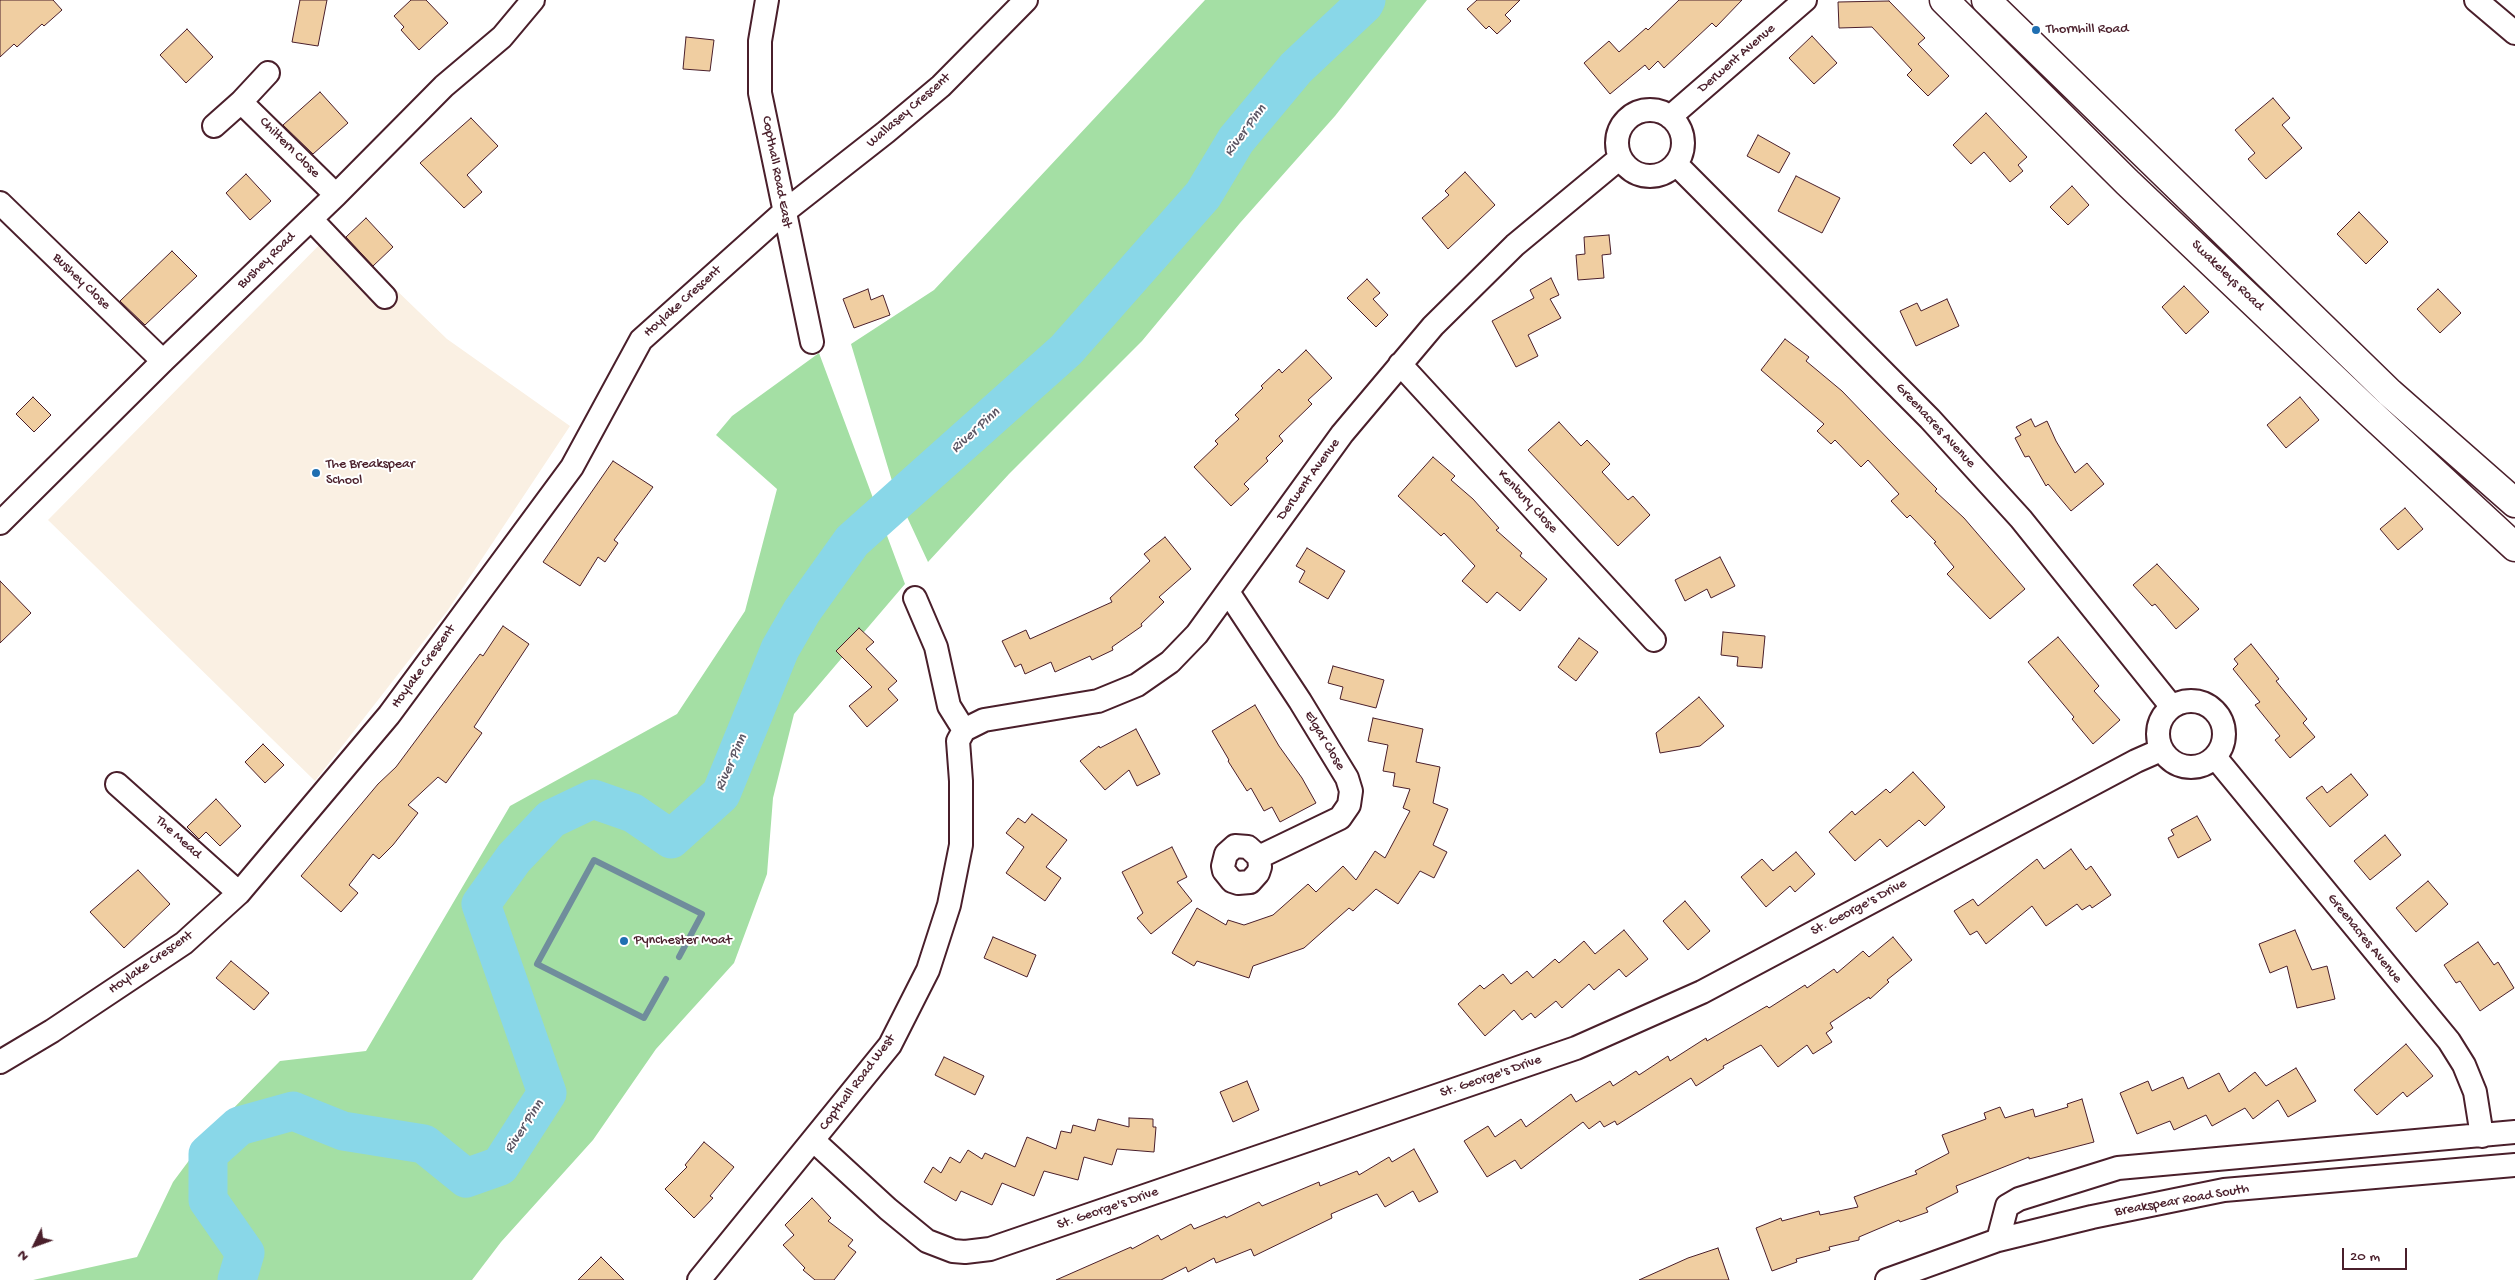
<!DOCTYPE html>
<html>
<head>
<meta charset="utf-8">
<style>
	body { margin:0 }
	#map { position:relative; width:2515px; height:1280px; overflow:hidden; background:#fff; font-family:"Gochi Hand",sans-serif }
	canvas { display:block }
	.north { position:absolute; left:10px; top:1220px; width:50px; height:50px; -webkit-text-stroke:4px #fff; paint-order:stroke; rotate:228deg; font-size:14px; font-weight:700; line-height:20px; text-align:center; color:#4a1f2b }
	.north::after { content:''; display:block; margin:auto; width:18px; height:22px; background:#4a1f2b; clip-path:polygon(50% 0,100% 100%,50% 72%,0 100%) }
	.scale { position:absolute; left:2342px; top:1248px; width:65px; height:22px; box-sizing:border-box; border:2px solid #4a1f2b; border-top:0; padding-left:6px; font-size:15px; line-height:18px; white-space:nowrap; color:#4a1f2b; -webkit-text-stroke:4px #fff; paint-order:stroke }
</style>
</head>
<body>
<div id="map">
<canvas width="2515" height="1280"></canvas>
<div class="north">N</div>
<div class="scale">20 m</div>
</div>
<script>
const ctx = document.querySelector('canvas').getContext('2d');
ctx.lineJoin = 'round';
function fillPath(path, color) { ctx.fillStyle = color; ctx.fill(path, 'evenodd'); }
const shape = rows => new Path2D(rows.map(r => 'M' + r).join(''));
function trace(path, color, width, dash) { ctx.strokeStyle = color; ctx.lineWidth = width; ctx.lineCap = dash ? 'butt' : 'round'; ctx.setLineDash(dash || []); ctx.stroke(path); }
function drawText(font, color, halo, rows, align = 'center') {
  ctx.font = font + ' "Gochi Hand",sans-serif'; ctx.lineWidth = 4; ctx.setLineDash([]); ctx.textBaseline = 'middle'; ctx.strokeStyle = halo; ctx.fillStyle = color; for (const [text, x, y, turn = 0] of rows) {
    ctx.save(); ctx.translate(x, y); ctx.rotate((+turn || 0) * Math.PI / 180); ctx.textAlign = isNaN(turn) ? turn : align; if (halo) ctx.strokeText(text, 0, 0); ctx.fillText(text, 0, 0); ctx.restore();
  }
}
const built = shape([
	[334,230,447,339,570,426,448,610,315,781,48,520]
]);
const green = shape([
	[1205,0,1427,0,1335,116,1240,223,1142,341,1009,474,928,562,895,491,851,344,934,290],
	[819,353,905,584,794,714,773,798,767,874,734,963,656,1049,593,1140,501,1242,472,1280,33,1280,137,1257,173,1182,211,1131,280,1061,366,1051,510,806,677,714,745,611,777,489,716,435,732,416]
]);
const stream = shape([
	[666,979,644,1018,537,964,594,860,702,914,679,957]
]);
const river = shape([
	[237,1280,245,1253,208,1200,208,1154,239,1126,293,1111,343,1131,424,1144,466,1178,500,1166,547,1093,481,904,514,858,551,819,593,799,633,813,671,839,721,794,780,649,802,611,852,541,1066,350,1203,195,1236,140,1296,68,1364,4,1366,0]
]);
const building = shape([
	[0,0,53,0,62,10,44,26,42,24,17,47,14,44,0,57,0,0],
	[300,0,327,0,318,46,292,42,300,0],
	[411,0,426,0,448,23,419,50,401,30,404,27,394,16,411,0],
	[1477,0,1520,0,1505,15,1511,21,1497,34,1489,26,1486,29,1467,9,1477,0],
	[1679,0,1742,0,1716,27,1712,23,1664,68,1658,61,1649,70,1645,65,1610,94,1584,63,1609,41,1619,52,1646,28,1648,30,1679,0],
	[1889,1,1925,38,1918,44,1949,76,1928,96,1907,75,1912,70,1872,27,1839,28,1838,2,1889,1],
	[187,29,213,57,186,83,160,55,187,29],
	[1812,36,1837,63,1814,84,1789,58,1812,36],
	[686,37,714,40,710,71,683,69,686,37],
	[320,92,348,123,313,154,283,125,320,92],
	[2273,98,2290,118,2282,125,2302,148,2266,179,2248,159,2255,153,2235,130,2273,98],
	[1986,113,2027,157,2018,165,2023,171,2010,182,1984,152,1971,164,1953,145,1986,113],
	[471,118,498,146,467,175,482,192,464,208,420,163,471,118],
	[1758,135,1790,153,1779,173,1747,156,1758,135],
	[1465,172,1495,205,1448,249,1422,218,1449,195,1445,191,1465,172],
	[246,174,271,201,250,220,226,193,246,174],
	[1796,176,1840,198,1822,233,1778,211,1796,176],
	[2072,186,2089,205,2068,225,2050,207,2072,186],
	[2359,212,2388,242,2366,264,2337,234,2359,212],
	[366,218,393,247,373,266,346,237,366,218],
	[1609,235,1611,254,1602,255,1604,278,1578,280,1576,255,1585,254,1584,237,1609,235],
	[172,251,197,276,145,325,120,301,172,251],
	[1551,278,1559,295,1550,299,1561,318,1528,335,1538,356,1516,367,1492,321,1534,298,1530,290,1551,278],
	[1367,279,1380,293,1373,299,1388,315,1376,327,1347,298,1367,279],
	[2184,286,2209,312,2186,334,2162,307,2184,286],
	[868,289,871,300,883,295,890,315,854,328,843,299,868,289],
	[2438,289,2461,313,2440,333,2417,309,2438,289],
	[1947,299,1959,326,1916,346,1900,311,1917,303,1921,311,1947,299],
	[1785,339,1809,357,1806,361,1842,391,1892,443,1937,489,1935,491,1964,518,2025,589,1990,619,1947,574,1954,567,1934,543,1936,542,1910,515,1907,518,1891,501,1899,494,1868,460,1861,467,1835,440,1831,444,1817,431,1824,424,1761,370,1785,339],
	[1306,350,1332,378,1308,400,1312,404,1279,436,1283,441,1266,458,1268,461,1244,484,1249,489,1231,506,1194,467,1218,444,1215,441,1239,419,1235,415,1263,388,1261,386,1279,369,1282,373,1306,350],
	[33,397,51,415,34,432,16,414,33,397],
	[2300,397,2319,420,2286,448,2267,425,2300,397],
	[2031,419,2035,427,2047,421,2056,441,2075,473,2087,463,2104,484,2071,511,2048,484,2046,486,2029,456,2025,457,2015,438,2021,435,2016,427,2031,419],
	[1559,422,1581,446,1587,440,1610,464,1602,472,1628,500,1633,496,1650,515,1618,546,1528,450,1559,422],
	[1433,457,1455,476,1451,480,1473,499,1499,528,1496,530,1522,553,1520,556,1547,579,1520,611,1497,592,1487,603,1462,581,1475,566,1444,533,1441,536,1398,496,1433,457],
	[613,461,653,487,614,540,618,543,605,562,598,557,580,586,543,562,613,461],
	[2405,508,2423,529,2398,550,2380,529,2405,508],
	[1165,537,1191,569,1159,597,1164,602,1141,624,1142,626,1112,647,1113,650,1092,660,1090,656,1055,672,1051,662,1025,674,1021,664,1015,667,1002,641,1026,630,1030,639,1112,602,1110,598,1150,561,1144,554,1165,537],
	[1307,548,1345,571,1328,599,1299,582,1305,571,1296,566,1307,548],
	[1720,557,1735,586,1711,598,1707,589,1685,601,1675,580,1720,557],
	[2157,564,2199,609,2176,629,2155,604,2152,606,2133,585,2157,564],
	[0,581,31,613,0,643,0,581],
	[503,626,529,644,474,727,482,733,446,783,438,777,408,805,418,813,393,845,379,859,373,854,349,885,358,893,341,912,301,876,378,784,396,767,480,654,483,656,503,626],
	[859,628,874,642,866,649,897,681,888,689,898,700,867,727,849,706,872,687,836,651,859,628],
	[1723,632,1765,636,1762,668,1737,666,1738,657,1721,655,1723,632],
	[2058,637,2099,686,2094,691,2120,720,2093,744,2072,719,2074,717,2028,662,2058,637],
	[1579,638,1598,652,1576,681,1558,667,1579,638],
	[2251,644,2279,679,2276,681,2307,719,2303,723,2315,737,2290,758,2275,740,2280,736,2255,705,2260,702,2233,669,2238,664,2234,659,2251,644],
	[1333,666,1384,680,1376,708,1340,699,1343,687,1328,683,1333,666],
	[1699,697,1724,726,1700,746,1660,753,1656,733,1699,697],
	[1255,705,1279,746,1302,778,1316,803,1280,822,1272,807,1264,811,1251,788,1247,791,1228,761,1229,760,1212,731,1255,705],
	[1373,718,1423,729,1416,762,1440,767,1433,803,1448,809,1433,845,1447,852,1434,878,1420,871,1398,904,1376,889,1353,911,1349,908,1304,948,1253,966,1249,978,1197,961,1194,966,1172,953,1197,908,1226,925,1228,920,1244,925,1273,915,1308,884,1316,892,1343,866,1356,880,1375,851,1385,858,1410,811,1403,808,1410,789,1393,786,1395,773,1383,771,1388,745,1368,741,1373,718],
	[1136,729,1160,774,1137,786,1129,770,1105,790,1080,761,1099,746,1100,748,1136,729],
	[263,744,284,765,265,783,245,762,263,744],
	[1913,772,1945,807,1925,826,1919,820,1887,847,1880,839,1855,861,1829,832,1852,811,1855,815,1886,789,1890,793,1913,772],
	[2351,774,2368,795,2330,827,2306,798,2322,786,2327,793,2351,774],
	[216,799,241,826,220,846,206,832,199,839,187,827,216,799],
	[1032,814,1067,840,1046,867,1061,878,1045,901,1006,873,1024,847,1006,833,1018,818,1025,823,1032,814],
	[2197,816,2211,840,2178,858,2168,838,2174,835,2171,830,2197,816],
	[2385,835,2401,855,2370,880,2354,861,2385,835],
	[1172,847,1187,877,1177,882,1192,901,1151,934,1137,918,1143,913,1122,872,1172,847],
	[2071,849,2086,870,2091,866,2111,895,2092,908,2090,905,2082,910,2077,904,2046,926,2032,906,1986,944,1977,931,1970,935,1954,911,1973,899,1978,906,2037,859,2044,869,2071,849],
	[1796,852,1815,874,1795,892,1790,886,1766,907,1741,877,1762,859,1773,871,1796,852],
	[138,870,170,904,124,948,90,912,138,870],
	[2428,881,2448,904,2416,932,2396,908,2428,881],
	[1685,901,1710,931,1688,950,1663,921,1685,901],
	[1624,930,1648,959,1626,977,1619,969,1594,990,1589,984,1562,1008,1556,1001,1535,1018,1531,1013,1522,1020,1514,1010,1485,1036,1458,1004,1480,985,1484,989,1503,974,1511,984,1527,971,1533,978,1555,959,1559,963,1584,941,1595,954,1624,930],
	[2295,930,2312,970,2327,966,2335,999,2297,1008,2287,966,2270,973,2259,944,2295,930],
	[993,937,1036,955,1027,977,984,958,993,937],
	[1893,937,1912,960,1887,980,1889,982,1870,999,1869,997,1830,1023,1833,1028,1826,1033,1832,1042,1813,1054,1807,1045,1778,1067,1761,1045,1723,1066,1724,1068,1696,1086,1691,1078,1617,1125,1615,1121,1604,1127,1600,1121,1589,1129,1583,1122,1521,1169,1515,1160,1487,1177,1464,1141,1488,1126,1495,1137,1521,1119,1526,1127,1571,1094,1576,1102,1610,1081,1613,1086,1636,1071,1639,1075,1668,1056,1670,1061,1706,1038,1707,1041,1767,1006,1769,1008,1805,985,1807,988,1834,969,1837,973,1863,951,1869,957,1893,937],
	[2478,942,2494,965,2498,962,2514,988,2480,1011,2460,981,2456,983,2444,965,2478,942],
	[231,961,269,993,254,1010,216,978,231,961],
	[2406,1044,2433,1076,2407,1097,2403,1092,2377,1115,2354,1090,2406,1044],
	[944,1057,984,1076,975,1095,935,1075,944,1057],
	[2296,1068,2316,1101,2288,1117,2278,1100,2253,1119,2245,1108,2212,1126,2206,1115,2174,1130,2170,1121,2137,1134,2120,1093,2148,1081,2152,1091,2183,1077,2188,1089,2219,1073,2229,1092,2255,1072,2266,1086,2296,1068],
	[1247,1081,1259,1110,1233,1122,1220,1092,1247,1081],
	[2082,1099,2094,1142,2029,1159,2029,1157,1956,1186,1958,1192,1926,1208,1928,1212,1900,1222,1899,1220,1859,1237,1859,1240,1829,1247,1830,1250,1796,1259,1797,1262,1772,1271,1756,1228,1781,1218,1782,1221,1819,1211,1820,1215,1858,1207,1854,1197,1917,1174,1915,1171,1949,1153,1942,1135,1986,1119,1984,1113,2000,1107,2005,1118,2033,1109,2035,1117,2068,1107,2067,1104,2082,1099],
	[1129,1118,1153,1119,1153,1127,1156,1127,1154,1152,1117,1149,1112,1165,1084,1157,1078,1180,1044,1171,1034,1196,1002,1183,992,1205,961,1191,956,1201,924,1182,933,1167,941,1173,950,1157,960,1163,968,1150,982,1159,985,1153,1015,1167,1027,1137,1056,1149,1061,1131,1071,1133,1073,1125,1095,1131,1098,1119,1129,1127,1129,1118],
	[704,1142,734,1167,710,1196,713,1198,694,1218,665,1189,687,1167,685,1165,704,1142],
	[1414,1149,1438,1192,1419,1202,1413,1191,1385,1207,1377,1194,1331,1214,1332,1218,1254,1256,1251,1249,1216,1263,1214,1258,1188,1272,1186,1267,1161,1280,1056,1280,1131,1247,1132,1249,1158,1235,1161,1240,1191,1224,1194,1229,1225,1216,1226,1218,1259,1202,1262,1206,1319,1182,1320,1186,1357,1171,1359,1175,1389,1157,1392,1162,1414,1149],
	[812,1198,831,1218,828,1221,853,1240,848,1246,856,1252,834,1280,815,1280,803,1270,805,1268,783,1245,794,1235,785,1225,812,1198],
	[1718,1248,1729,1280,1639,1280,1688,1258,1718,1248],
	[601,1257,624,1280,578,1280,601,1257]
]);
const minor = shape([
	[767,0,760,41,760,93,812,342],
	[2476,0,2515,33],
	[241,102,336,195],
	'1617 143a33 33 0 1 1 66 0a33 33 0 1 1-66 0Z',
	[1670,117,1805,0],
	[214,126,241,102,268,73],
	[1676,164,1930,419,2021,519,2172,707],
	[0,203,163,361],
	[311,219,385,297],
	[1400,364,1654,640],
	[0,523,163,361,336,195,444,86,502,37,533,0],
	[1228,592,1300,701,1347,778,1351,791,1349,805,1340,818,1259,857,1260,867,1258,873,1250,882,1238,883,1232,881,1224,871,1223,866,1226,854,1235,846,1248,847,1259,857],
	'2158 734a33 33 0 1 1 66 0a33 33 0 1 1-66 0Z',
	[964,730,984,720,1098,701,1137,685,1170,662,1197,634,1342,434,1433,326,1515,245,1620,158],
	[2215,757,2449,1041,2464,1065,2475,1092,2482,1136],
	[117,784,239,893],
	[0,1062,52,1031,184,943,239,893,389,715,572,467,641,340,784,212,886,132,941,86,1026,0],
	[814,1141,888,1209,927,1241,953,1251,965,1252,990,1249,1576,1048,1702,992,2136,761,2161,750],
	[1998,1240,2007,1206,2019,1199,2118,1168,2515,1132],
	[699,1280,890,1045,928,970,949,905,961,845,961,781,958,741,964,730,949,706,936,647,915,598],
	[1887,1280,1998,1240,2092,1217,2224,1190,2515,1165]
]);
const major = shape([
	[1944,0,2127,182,2368,411,2515,547],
	[1986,0,2390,393,2515,503]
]);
const markers = [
	[2036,30,5,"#1f6fb2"],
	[316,473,5,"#1f6fb2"],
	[624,941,5,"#1f6fb2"]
];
const poiNames = [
	["Thornhill Road",2046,30],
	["The Breakspear",326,465],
	["School",326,481],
	["Pynchester Moat",634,941]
];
const streetNames = [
	["Derwent Avenue",1737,59,-41],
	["Wallasey Crescent",909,111,-41],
	["Chiltern Close",289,148,45],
	["Copthall Road East",776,172,79],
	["Bushey Road",267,261,-44],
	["Swakeleys Road",2227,276,44],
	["Bushey Close",81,282,44],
	["Hoylake Crescent",683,302,-42],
	["Greenacres Avenue",1935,426,47],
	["Derwent Avenue",1309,480,-54],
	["Kenbury Close",1527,502,47],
	["Hoylake Crescent",424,667,-54],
	["Elgar Close",1324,741,59],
	["The Mead",178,838,42],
	["St. George's Drive",1859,908,-28],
	["Greenacres Avenue",2364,939,51],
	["Hoylake Crescent",151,963,-35],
	["St. George's Drive",1491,1077,-19],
	["Copthall Road West",858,1083,-53],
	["Breakspear Road South",2182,1201,-10],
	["St. George's Drive",1108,1209,-19]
];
const waterNames = [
	["River Pinn",1246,131,-53],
	["River Pinn",976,431,-42],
	["River Pinn",732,763,-66],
	["River Pinn",525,1127,-57]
];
fillPath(built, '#faf0e3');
fillPath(green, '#a4dfa4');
trace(stream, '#708d9c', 6);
trace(river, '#89d7e8', 39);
fillPath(building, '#f0cea1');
trace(building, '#4a1f2b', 1);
trace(minor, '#4a1f2b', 26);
trace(major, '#4a1f2b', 31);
trace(minor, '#fff', 22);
trace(major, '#fff', 28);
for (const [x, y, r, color] of markers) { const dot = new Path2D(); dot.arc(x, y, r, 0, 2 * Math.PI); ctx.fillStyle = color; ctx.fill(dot); trace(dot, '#fff', 2); }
drawText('14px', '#4a1f2b', '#fff', poiNames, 'left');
drawText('14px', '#4a1f2b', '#fff', streetNames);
drawText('italic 15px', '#5d5664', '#fff', waterNames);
</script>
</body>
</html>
